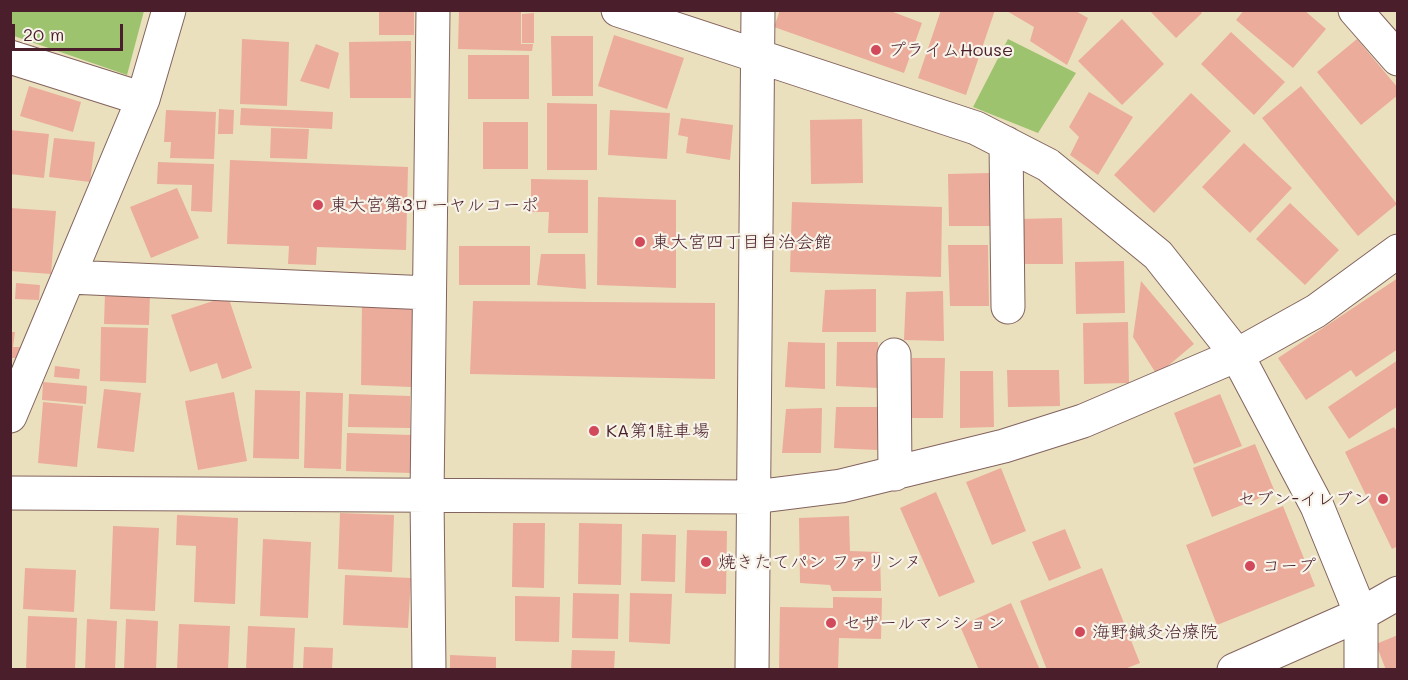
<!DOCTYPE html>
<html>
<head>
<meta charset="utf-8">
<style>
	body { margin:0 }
	#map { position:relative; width:1408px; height:680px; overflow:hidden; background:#ebe0bd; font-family:Mali,sans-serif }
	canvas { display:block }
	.frame { position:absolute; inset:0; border:12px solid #4a1f2b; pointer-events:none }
	.scale { position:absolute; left:12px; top:24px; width:111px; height:27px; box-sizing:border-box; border:3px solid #4a1f2b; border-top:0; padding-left:8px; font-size:18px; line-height:21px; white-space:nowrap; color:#4a1f2b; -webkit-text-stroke:4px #f7f3e8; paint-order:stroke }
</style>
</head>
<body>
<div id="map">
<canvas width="1408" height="680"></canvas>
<div class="frame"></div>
<div class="scale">20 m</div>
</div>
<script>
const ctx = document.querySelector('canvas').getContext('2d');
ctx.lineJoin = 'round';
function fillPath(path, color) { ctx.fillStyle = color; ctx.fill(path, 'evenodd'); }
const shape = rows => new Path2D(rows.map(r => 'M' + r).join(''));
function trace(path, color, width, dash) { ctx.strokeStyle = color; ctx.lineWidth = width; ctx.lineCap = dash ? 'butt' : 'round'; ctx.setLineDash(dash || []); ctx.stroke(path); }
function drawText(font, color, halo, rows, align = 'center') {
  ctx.font = font + ' Mali,"Klee One",sans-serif'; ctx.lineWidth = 4.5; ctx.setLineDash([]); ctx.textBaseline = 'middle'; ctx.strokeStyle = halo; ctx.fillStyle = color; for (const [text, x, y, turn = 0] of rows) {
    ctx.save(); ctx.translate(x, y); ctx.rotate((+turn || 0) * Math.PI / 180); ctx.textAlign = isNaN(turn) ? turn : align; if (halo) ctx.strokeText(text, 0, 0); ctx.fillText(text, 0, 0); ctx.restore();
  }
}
const green = shape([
	[11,10,144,10,144,11,127,75,11,35],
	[1008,39,1076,73,1038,133,973,107]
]);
const building = shape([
	[379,10,414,10,414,35,379,35],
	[459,10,521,10,521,44,533,44,532,51,458,49],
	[780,10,888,10,922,23,904,73,774,27],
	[941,10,995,10,966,95,918,78],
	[1005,10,1074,10,1088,18,1067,65,1030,41,1034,27],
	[1149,10,1199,10,1202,13,1176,38],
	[1244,10,1304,10,1326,29,1293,68,1236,20],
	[534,13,534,43,522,43,522,14],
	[1122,19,1164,64,1122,105,1078,61],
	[1231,32,1285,82,1254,115,1201,64],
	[614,35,684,58,667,109,598,86],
	[551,36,593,36,593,96,552,96],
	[242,39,289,42,287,106,240,104],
	[1357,39,1398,88,1398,95,1361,125,1317,72],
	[411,41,411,98,350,98,349,42],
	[316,44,339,53,329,89,300,81],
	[468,55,529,55,529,99,468,99],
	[29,86,81,102,73,132,20,116],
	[1301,86,1397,204,1358,236,1262,118],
	[1089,92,1133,117,1098,175,1070,155,1079,137,1069,127],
	[1191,93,1231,131,1154,213,1114,175],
	[547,103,597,104,597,170,547,170],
	[241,108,333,112,332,129,240,125],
	[219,109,234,110,233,134,218,134],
	[166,110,216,112,214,159,170,158,171,142,164,142],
	[610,110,670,113,667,159,608,155],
	[681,118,733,125,730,160,686,153,688,137,678,135],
	[862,119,863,183,811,184,810,120],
	[483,122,528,122,528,169,483,169],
	[271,128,309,129,307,159,270,158],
	[10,130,49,134,44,178,10,174],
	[54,138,95,142,90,182,49,177],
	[1244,143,1292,188,1250,233,1202,187],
	[230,160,408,167,406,250,317,247,316,265,288,264,289,246,227,244],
	[158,162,214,164,212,212,191,211,192,185,157,184],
	[990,173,991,226,949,226,948,174],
	[531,179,588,180,588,233,548,233,549,212,531,212],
	[177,188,199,238,151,258,130,207],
	[598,197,676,200,676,288,597,285],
	[792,202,942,207,941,277,790,272],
	[1290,203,1339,250,1305,285,1256,239],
	[10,208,56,211,51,274,10,271],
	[1062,218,1063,264,1019,264,1018,219],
	[948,245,988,245,989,306,950,306],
	[459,246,530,246,530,285,459,285],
	[541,254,585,254,586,289,537,285],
	[1124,261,1125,313,1076,314,1075,262],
	[1398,278,1398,349,1356,377,1351,370,1306,400,1278,358],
	[1141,281,1194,344,1157,375,1133,337],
	[16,283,40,285,39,300,15,299],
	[876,289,876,332,822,332,825,290],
	[943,291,944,341,904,340,906,292],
	[105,293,150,294,149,325,104,324],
	[228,296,252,368,222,379,217,363,190,372,171,315],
	[473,301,715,303,715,379,470,374],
	[362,302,413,303,411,387,361,385],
	[1128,322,1129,383,1084,384,1083,323],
	[101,327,148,328,146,383,100,381],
	[10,332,15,332,13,347,21,347,21,358,10,358],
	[788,342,825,343,825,389,785,387],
	[837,342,878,342,879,388,836,386],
	[912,358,945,358,943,418,911,418],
	[1398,360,1398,406,1349,439,1328,407],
	[55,366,80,369,79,379,54,377],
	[1007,370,1059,370,1060,406,1008,407],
	[960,371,993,371,994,427,960,428],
	[43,382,87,386,86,404,42,400],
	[104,389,141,393,134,452,97,448],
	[255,390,300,391,299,459,253,458],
	[234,392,247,461,198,470,185,401],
	[306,392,343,393,341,469,304,468],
	[349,394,410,396,410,428,348,427],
	[1220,394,1242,446,1194,464,1174,413],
	[43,402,83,406,77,467,38,463],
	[836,407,879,407,877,450,834,448],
	[822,408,821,453,782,453,786,409],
	[1394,427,1398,433,1398,546,1392,549,1345,452],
	[347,433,412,435,411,473,346,471],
	[1255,444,1275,492,1212,517,1193,468],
	[1001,468,1026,531,992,545,966,482],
	[936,492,975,582,939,597,900,508],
	[1283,506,1315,586,1217,625,1186,545],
	[340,513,394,515,392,572,338,569],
	[177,515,238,518,235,604,194,602,196,546,176,545],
	[849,516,850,551,880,552,881,591,832,591,830,585,800,583,799,518],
	[513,523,545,523,544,588,512,587],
	[579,523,622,524,621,585,578,584],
	[113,526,159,528,155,611,110,609],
	[1065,529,1081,568,1049,581,1032,542],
	[687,530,727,531,726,594,685,593],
	[642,534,676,535,675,582,641,581],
	[263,539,311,542,308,618,260,616],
	[25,568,76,570,74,612,23,609],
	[1102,568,1140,663,1122,670,1047,670,1020,601],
	[345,575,411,578,408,628,343,625],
	[573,593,619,594,618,639,572,638],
	[630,593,672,594,670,644,629,642],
	[515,596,560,597,559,642,515,641],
	[833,597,882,598,881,639,839,638,838,670,779,670,780,607,833,608],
	[1011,603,1040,670,979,670,960,626],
	[28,616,77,618,75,670,26,670],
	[87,619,117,621,115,670,85,670],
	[126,619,158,621,156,670,124,670],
	[179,624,230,626,228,670,177,670],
	[248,626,295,628,293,670,246,670],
	[1398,635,1398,670,1386,670,1376,644],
	[304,647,333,648,332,670,303,670],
	[572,650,615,651,614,670,571,670],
	[450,655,496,657,496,670,450,670]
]);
const minor = shape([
	[618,10,976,128,1048,165,1158,255,1237,355,1317,506,1361,614,1361,670],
	[1355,10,1398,59],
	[10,57,143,99],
	[1006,143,1008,307],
	[69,277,429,293],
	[894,355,895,474],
	[10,416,143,99,169,10],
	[10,493,754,497,841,486,1004,446,1083,421,1237,355,1316,311,1398,251],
	[429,670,427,497,433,10],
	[752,670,758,10],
	[1234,670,1361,614,1398,593]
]);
const markers = [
	[876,50,6,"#d1495b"],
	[318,205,6,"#d1495b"],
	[640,242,6,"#d1495b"],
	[594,431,6,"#d1495b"],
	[1383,499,6,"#d1495b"],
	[706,562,6,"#d1495b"],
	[1250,566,6,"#d1495b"],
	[831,623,6,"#d1495b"],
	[1080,632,6,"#d1495b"]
];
const poiNames = [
	["プライムHouse",888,50],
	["東大宮第3ローヤルコーポ",330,205],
	["東大宮四丁目自治会館",652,242],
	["KA第1駐車場",606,431],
	["セブン-イレブン",1371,499,"right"],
	["焼きたてパン ファリンヌ",718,562],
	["コープ",1262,566],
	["セザールマンション",843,623],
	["海野鍼灸治療院",1092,632]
];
fillPath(green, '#9dc36e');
fillPath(building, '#ebac9b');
trace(minor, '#82635e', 35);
trace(minor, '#fff', 33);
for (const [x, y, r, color] of markers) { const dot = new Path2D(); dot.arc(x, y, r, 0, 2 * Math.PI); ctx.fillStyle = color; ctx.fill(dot); trace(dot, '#f7f3e8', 2); }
drawText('18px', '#4a1f2b', '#f7f3e8', poiNames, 'left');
</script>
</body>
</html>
